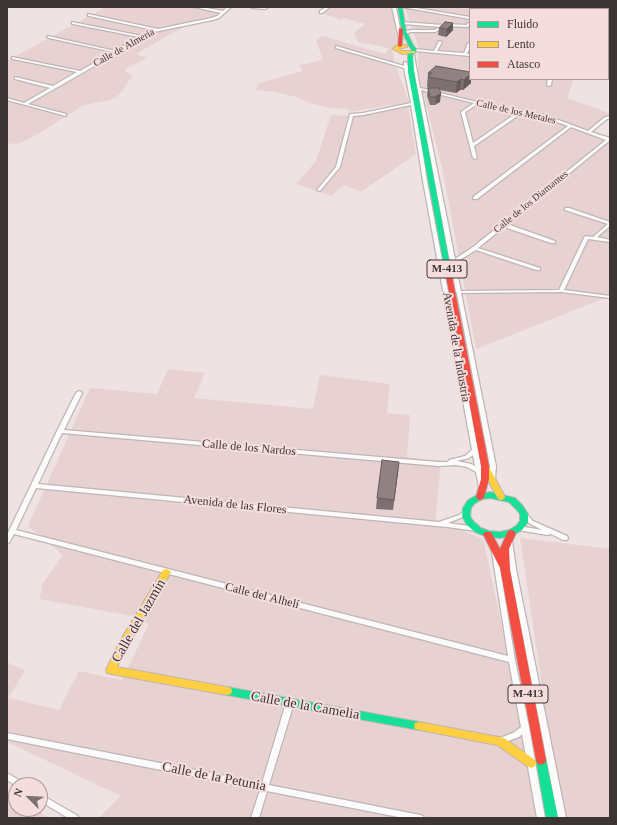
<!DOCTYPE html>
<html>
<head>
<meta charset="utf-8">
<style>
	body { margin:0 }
	#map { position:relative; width:617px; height:825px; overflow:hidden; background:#eee2e2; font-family:"Times New Roman",serif }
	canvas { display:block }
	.frame { position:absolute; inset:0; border:8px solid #3d3534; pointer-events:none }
	.legend { position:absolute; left:469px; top:8px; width:140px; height:72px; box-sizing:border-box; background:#f4dddc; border:1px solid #ab9a99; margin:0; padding:5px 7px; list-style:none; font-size:12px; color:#3d3534 }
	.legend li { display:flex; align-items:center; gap:8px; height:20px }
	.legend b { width:20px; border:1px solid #ab9a99 }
	.north { position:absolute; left:8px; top:777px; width:40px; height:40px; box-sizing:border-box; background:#f4dddc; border:1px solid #ab9a99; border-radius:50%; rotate:294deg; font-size:11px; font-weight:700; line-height:16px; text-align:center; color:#3d3534 }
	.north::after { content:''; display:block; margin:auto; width:14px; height:18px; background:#7b7271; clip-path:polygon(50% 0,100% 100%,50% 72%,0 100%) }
</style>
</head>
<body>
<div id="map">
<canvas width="617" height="825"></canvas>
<div class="frame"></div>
<ul class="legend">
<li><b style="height:5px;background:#16e098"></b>Fluido</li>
<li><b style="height:5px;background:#ffcf43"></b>Lento</li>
<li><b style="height:5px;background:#f24e42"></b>Atasco</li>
</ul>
<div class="north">N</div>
</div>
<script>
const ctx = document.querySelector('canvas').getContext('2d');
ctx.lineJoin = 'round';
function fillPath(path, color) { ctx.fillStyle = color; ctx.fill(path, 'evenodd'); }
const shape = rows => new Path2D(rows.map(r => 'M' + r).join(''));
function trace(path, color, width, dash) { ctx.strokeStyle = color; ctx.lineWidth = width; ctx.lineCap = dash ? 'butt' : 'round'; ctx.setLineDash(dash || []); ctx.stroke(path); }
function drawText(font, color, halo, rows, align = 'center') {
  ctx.font = font + ' "Times New Roman",serif'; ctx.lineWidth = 4; ctx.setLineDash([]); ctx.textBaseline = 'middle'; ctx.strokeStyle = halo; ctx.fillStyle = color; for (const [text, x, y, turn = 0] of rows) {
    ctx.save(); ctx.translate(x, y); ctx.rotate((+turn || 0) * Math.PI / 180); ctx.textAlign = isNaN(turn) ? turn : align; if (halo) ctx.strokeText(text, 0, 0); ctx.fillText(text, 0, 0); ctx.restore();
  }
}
const built = shape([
	[106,7,227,7,222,11,220,14,211,19,192,22,136,54,147,58,124,70,132,76,120,94,111,100,84,105,38,134,21,143,14,144,7,143,7,61],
	[332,7,393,7,397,43,392,49,395,64,409,102,350,112,348,109,331,108,312,104,296,97,275,92,256,90,259,83,303,71,299,65,323,60,316,40,322,36,385,54,389,48,358,42,354,33,365,24,344,18,341,20,324,14],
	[405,7,610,7,610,53,608,53,608,9,470,9,470,79,574,79,567,98,609,113,591,132,610,140,610,296,476,349,443,172,418,72,418,46],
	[408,106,416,154,361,192,344,185,331,196,296,184,316,161,331,115,349,116],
	[168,369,205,373,194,398,313,409,320,375,390,384,387,413,410,415,407,457,441,461,435,526,454,527,483,539,500,617,537,818,98,818,121,796,7,742,7,662,25,671,8,698,59,710,79,671,122,680,149,624,131,616,40,599,42,585,63,555,28,526,90,388,157,394],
	[520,538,610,549,610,818,566,818,552,753],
	[7,791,16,797,16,809,35,809,49,818,7,818]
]);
const street = shape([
	[194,7,201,7,223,11,227,7,231,7,219,18,213,20,154,32,28,104,66,114,66,116,7,100,7,98,24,103,50,88,15,79,15,77,53,86,77,72,13,59,12,59,12,57,80,71,113,52,49,38,47,37,48,36,115,51,139,37,73,24,72,24,72,22,142,36,153,30,89,16,88,16,88,14,158,29,211,18,217,16,221,13,194,7],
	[250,7,269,7,265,9,252,8,250,7],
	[326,7,330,7,322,13,320,13,320,11,326,7],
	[392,7,396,7,402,39,399,38,392,7],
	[402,7,410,7,470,17,470,19,402,7],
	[530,7,537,7,544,9,537,9,530,7],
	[568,7,573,7,577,9,572,9,568,7],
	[402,22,443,25,447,24,466,25,470,22,470,25,467,27,447,26,435,32,411,32,405,34,403,33,404,32,411,30,434,30,441,27,403,24,401,23,402,22],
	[608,23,610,24,610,26,608,25,608,23],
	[439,41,442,42,437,51,464,53,468,43,470,42,470,47,467,54,470,54,470,56,415,51,413,50,415,49,434,51,439,41],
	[336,46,404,66,404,62,407,63,415,104,427,181,485,487,484,488,480,488,479,487,476,472,467,467,456,465,438,466,62,433,38,484,439,522,459,515,466,510,468,511,469,512,463,517,448,523,477,527,479,527,480,529,479,531,477,531,447,527,36,488,16,530,508,656,492,552,493,550,497,550,515,660,529,727,545,818,537,818,522,734,519,737,500,744,497,743,496,741,497,739,513,733,521,727,509,662,14,534,9,543,7,543,7,535,57,431,76,393,79,391,82,393,64,430,438,462,448,462,449,460,465,456,472,450,423,181,411,105,363,115,353,116,340,167,320,191,319,191,317,190,336,167,350,114,363,113,411,103,404,68,336,48,336,46],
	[473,455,475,466,471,464,457,461,469,458,473,455],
	[411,54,414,55,420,88,477,102,545,115,588,131,605,117,610,116,610,118,607,119,591,132,610,138,610,141,609,141,507,224,555,241,555,243,551,243,504,227,478,248,540,268,540,270,536,270,476,250,455,263,461,291,559,290,585,236,593,237,608,224,565,210,565,208,569,208,610,222,610,226,597,237,610,240,610,242,588,239,564,290,610,296,610,298,561,292,461,293,496,466,495,479,492,481,489,479,490,466,457,293,456,292,451,264,450,263,450,262,411,54],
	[421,90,474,103,461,112,473,158,475,159,477,158,474,146,522,113,543,117,568,126,473,197,473,199,477,199,571,127,606,140,473,247,455,259,421,90],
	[478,104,518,112,473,143,465,112,478,104],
	[608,69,610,69,610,71,608,71,608,69],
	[548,79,552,79,551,85,549,86,547,85,548,79],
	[524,512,526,513,533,521,567,536,568,538,567,540,563,540,551,534,548,535,517,530,516,528,517,526,519,526,542,530,529,523,521,514,522,513,524,512],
	[507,539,511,539,512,541,516,569,566,818,558,818,510,569,506,541,507,539],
	[290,700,293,701,294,703,269,785,420,815,423,816,424,818,403,818,267,791,259,818,251,818,260,790,7,739,7,733,262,783,286,703,287,701,290,700],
	[7,773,24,783,25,785,16,785,16,786,7,780,7,773],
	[40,794,78,816,79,818,68,818,40,801,40,794]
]);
const fast = shape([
	[398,7,402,7,406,31,413,45,417,50,413,54,414,72,452,276,449,278,446,276,408,72,408,54,412,50,409,46,402,31,398,7],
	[490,492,515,498,522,505,528,514,528,522,522,530,511,536,500,538,488,537,475,532,467,525,462,516,463,508,468,500,477,495,490,492],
	[490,498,509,502,516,509,520,514,520,521,516,526,509,530,500,532,489,531,481,528,473,521,470,516,471,508,474,504,482,499,490,498],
	[227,687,419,722,423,723,424,726,423,729,419,730,227,695,223,694,222,691,223,688,227,687],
	[541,755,545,757,546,760,558,818,546,818,536,760,537,757,541,755]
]);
const slow = shape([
	[405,45,407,45,407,47,398,49,403,51,415,51,415,53,402,54,393,49,395,46,405,45],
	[485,464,489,467,505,497,504,499,501,500,498,499,497,497,481,467,485,464],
	[166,569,169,570,171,572,128,645,117,667,227,687,231,688,232,691,231,694,227,695,111,674,107,673,106,670,120,641,163,570,166,569],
	[419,722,504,738,535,760,536,763,535,766,531,768,527,766,497,745,415,729,414,726,415,723,419,722]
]);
const jam = shape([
	[399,28,403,29,402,46,400,47,398,46,399,28],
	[449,274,452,276,489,466,489,479,484,497,483,499,480,500,477,499,476,497,481,479,481,466,446,276,449,274],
	[511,530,514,531,516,533,509,549,510,570,546,760,545,763,541,765,537,763,536,760,500,568,483,534,485,532,491,532,500,549,508,531,511,530]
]);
const wall = shape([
	[439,28,453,30,446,37,438,35],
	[428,73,471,79,471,83,463,90,460,90,456,93,439,90,440,102,436,104,436,105,430,105,427,96,428,88,430,88,427,87],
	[398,472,393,510,376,509,377,498]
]);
const shadedWall = shape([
	[453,23,453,30,446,37,447,29],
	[470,74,470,79,471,79,471,83,463,90,464,80],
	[461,79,460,90,456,93,457,82],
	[441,94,440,102,436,104,436,96],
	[399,462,398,472,393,510,394,500]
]);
const building = shape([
	[445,22,453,23,447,29,439,28,445,22],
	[436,66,470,72,470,74,464,80,461,79,457,82,428,77,432,73,428,73,436,66],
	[428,88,439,88,441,94,436,96,436,97,430,97,428,88],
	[382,460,399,462,394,500,377,498,382,460]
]);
const farStreetnames = [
	["Calle de Almería",124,48,-29],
	["Calle de los Metales",516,112,13],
	["Calle de los Diamantes",531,202,-39]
];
const shields = [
	[447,269,40],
	[528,694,40]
];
const shieldNames = [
	["M-413",447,269],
	["M-413",528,694]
];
const streetNames = [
	["Avenida de la Industria",456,347,80],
	["Calle de los Nardos",249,448,5],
	["Avenida de las Flores",235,505,6],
	["Calle del Alhelí",262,596,14]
];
const nearStreetnames = [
	["Calle del Jazmín",139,621,-60],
	["Calle de la Camelia",305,706,10],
	["Calle de la Petunia",214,777,11]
];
fillPath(built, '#e8d2d1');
trace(street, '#bfb5b5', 2.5);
trace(fast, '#bfb5b5', 2);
trace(slow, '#bfb5b5', 2);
trace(jam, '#bfb5b5', 2);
fillPath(street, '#fcfbfb');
fillPath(fast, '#16e098');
fillPath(slow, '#ffcf43');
fillPath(jam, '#f24e42');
fillPath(wall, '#7e6f70');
fillPath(shadedWall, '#665a5b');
fillPath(building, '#928182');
trace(building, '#665a5b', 1);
drawText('10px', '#3d3534', '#f4dddc', farStreetnames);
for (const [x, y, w] of shields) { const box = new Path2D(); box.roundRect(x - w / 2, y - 9, w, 18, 3); ctx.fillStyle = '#f4dddc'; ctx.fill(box); trace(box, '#3d3534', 1); }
drawText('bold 11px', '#3d3534', null, shieldNames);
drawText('12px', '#3d3534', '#f4dddc', streetNames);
drawText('14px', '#3d3534', '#f4dddc', nearStreetnames);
</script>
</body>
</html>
